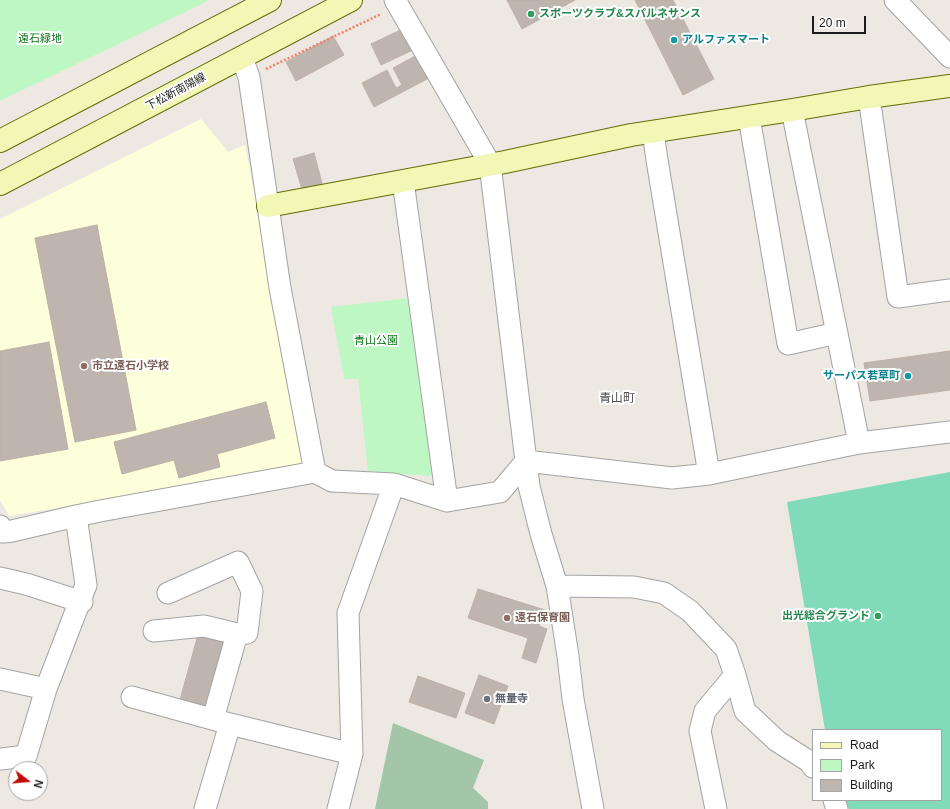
<!DOCTYPE html>
<html>
<head>
<meta charset="utf-8">
<style>
	body { margin:0 }
	#map { position:relative; width:950px; height:809px; overflow:hidden; background:#ede9e2; font-family:Helvetica,sans-serif }
	canvas { display:block }
	.legend { position:absolute; left:812px; top:729px; width:130px; height:72px; box-sizing:border-box; background:#fff; border:1px solid #a4a4a4; margin:0; padding:5px 7px; list-style:none; font-size:12px; color:#1c1c1c }
	.legend li { display:flex; align-items:center; gap:8px; height:20px }
	.legend b { width:20px; border:1px solid #a4a4a4 }
	.north { position:absolute; left:8px; top:761px; width:40px; height:40px; box-sizing:border-box; background:#fff; border:1px solid #a4a4a4; border-radius:50%; rotate:106deg; font-size:11px; font-weight:700; line-height:16px; text-align:center; color:#1c1c1c }
	.north::after { content:''; display:block; margin:auto; width:14px; height:18px; background:#c20806; clip-path:polygon(50% 0,100% 100%,50% 72%,0 100%) }
	.scale { position:absolute; left:812px; top:16px; width:54px; height:18px; box-sizing:border-box; border:2px solid #1c1c1c; border-top:0; padding-left:5px; font-size:12px; line-height:14px; white-space:nowrap; color:#1c1c1c; -webkit-text-stroke:3px #fff; paint-order:stroke }
</style>
</head>
<body>
<div id="map">
<canvas width="950" height="809"></canvas>
<ul class="legend">
<li><b style="height:5px;background:#f3f7b6"></b>Road</li>
<li><b style="height:11px;background:#bff7c4"></b>Park</li>
<li><b style="height:11px;background:#bdb5ae"></b>Building</li>
</ul>
<div class="north">N</div>
<div class="scale">20 m</div>
</div>
<script>
const ctx = document.querySelector('canvas').getContext('2d');
ctx.lineJoin = 'round';
function fillPath(path, color) { ctx.fillStyle = color; ctx.fill(path, 'evenodd'); }
const shape = rows => new Path2D(rows.map(r => 'M' + r).join(''));
function trace(path, color, width, dash) { ctx.strokeStyle = color; ctx.lineWidth = width; ctx.lineCap = dash ? 'butt' : 'round'; ctx.setLineDash(dash || []); ctx.stroke(path); }
function drawText(font, color, halo, rows, align = 'center') {
  ctx.font = font + ' Helvetica,"Noto Sans JP",sans-serif'; ctx.lineWidth = 4; ctx.setLineDash([]); ctx.textBaseline = 'middle'; ctx.strokeStyle = halo; ctx.fillStyle = color; for (const [text, x, y, turn = 0] of rows) {
    ctx.save(); ctx.translate(x, y); ctx.rotate((+turn || 0) * Math.PI / 180); ctx.textAlign = isNaN(turn) ? turn : align; if (halo) ctx.strokeText(text, 0, 0); ctx.fillText(text, 0, 0); ctx.restore();
  }
}
const education = shape([
	[201,119,228,152,245,145,307,466,9,516,0,500,0,219]
]);
const cemetery = shape([
	[393,723,484,760,473,788,488,802,488,809,375,809]
]);
const park = shape([
	[0,0,206,0,208,1,64,70,0,101],
	[410,298,433,476,368,472,358,379,344,379,331,307]
]);
const pitch = shape([
	[950,472,950,809,849,809,845,800,941,800,941,730,825,730,787,502]
]);
const building = shape([
	[507,0,575,0,522,29,507,0],
	[635,0,673,0,714,79,683,95,635,0],
	[407,27,417,48,381,65,371,44,407,27],
	[333,36,344,55,296,81,286,62,333,36],
	[419,54,431,77,374,107,362,83,387,70,396,88,402,85,393,68,419,54],
	[314,153,323,187,303,193,293,159,314,153],
	[97,225,136,430,75,442,35,238,97,225],
	[49,342,68,449,0,461,0,351,49,342],
	[950,351,950,390,870,401,864,363,950,351],
	[266,402,275,438,217,454,220,467,179,478,174,460,122,474,114,442,266,402],
	[478,589,545,610,539,626,547,629,536,663,522,658,528,638,468,618,478,589],
	[199,631,227,639,208,708,180,700,199,631],
	[479,675,508,686,494,724,465,713,479,675],
	[418,676,465,693,456,718,409,702,418,676]
]);
const path = shape([
	[266,69,381,14]
]);
const street = shape([
	[395,0,490,164,529,486,541,534,557,586,568,656,573,699,593,809],
	[895,0,950,57],
	[242,58,249,77,268,206,280,288,315,472],
	[869,97,898,297,950,290],
	[792,110,859,443],
	[749,117,788,344,837,333],
	[653,132,657,160,709,474],
	[403,181,447,501],
	[526,461,672,478,709,474,859,443,950,432],
	[0,526,3,532,12,531,76,516,100,511,315,472,332,481,394,484,447,501,500,492,526,461],
	[0,578,26,584,82,602],
	[557,586,634,587,664,593,690,611,726,649,735,675,745,711,777,741,810,762,813,767],
	[154,631,204,626,237,634,247,633,252,591,238,562,168,593],
	[0,679,46,689],
	[132,697,230,724],
	[213,719,237,634],
	[0,759,26,756,46,689,86,585,76,516],
	[834,800,837,809],
	[205,809,230,724,352,754],
	[338,809,352,754,348,613,394,484],
	[716,809,700,731,705,711,735,675]
]);
const secondary = shape([
	[0,141,270,0],
	[0,184,351,0],
	[268,206,505,162,631,135,792,110,869,97,950,86]
]);
const markers = [
	[531,14,4,"#2e9e5b"],
	[674,40,4,"#0f9aa8"],
	[84,366,4,"#8d6e63"],
	[908,376,4,"#0f9aa8"],
	[878,616,4,"#2e9e5b"],
	[507,618,4,"#8d6e63"],
	[487,699,4,"#6b7280"]
];
const leisureNames = [
	["スポーツクラブ&スパルネサンス",539,14],
	["出光総合グランド",870,616,"right"]
];
const parkNames = [
	["遠石緑地",40,39],
	["青山公園",376,341]
];
const cultureNames = [
	["アルファスマート",682,40],
	["サーパス若草町",900,376,"right"]
];
const streetNames = [
	["下松新南陽線",176,92,-28]
];
const educationNames = [
	["市立遠石小学校",92,366],
	["遠石保育園",515,618]
];
const worshipNames = [
	["無量寺",495,699]
];
const neighbourhoodNames = [
	["青山町",617,399]
];
fillPath(education, '#fdfeda');
fillPath(cemetery, '#a3c5a9');
fillPath(park, '#bff7c4');
fillPath(pitch, '#81dbb9');
fillPath(building, '#bdb5ae');
trace(building, '#beb0a5', 1);
trace(street, '#a3a3a3', 23);
trace(secondary, '#626e08', 24);
trace(path, '#f57b6b', 2.5, [2, 2]);
trace(street, '#fff', 21);
trace(secondary, '#f3f7b6', 22);
for (const [x, y, r, color] of markers) { const dot = new Path2D(); dot.arc(x, y, r, 0, 2 * Math.PI); ctx.fillStyle = color; ctx.fill(dot); trace(dot, '#fff', 1.5); }
drawText('bold 11px', '#27864d', '#fff', leisureNames, 'left');
drawText('11px', '#0e7518', '#fff', parkNames);
drawText('bold 11px', '#0d838f', '#fff', cultureNames, 'left');
drawText('11px', '#1c1c1c', '#fff', streetNames);
drawText('bold 11px', '#785e54', '#fff', educationNames, 'left');
drawText('bold 11px', '#5b616d', '#fff', worshipNames, 'left');
drawText('12px', '#4f4f4f', '#fff', neighbourhoodNames);
</script>
</body>
</html>
